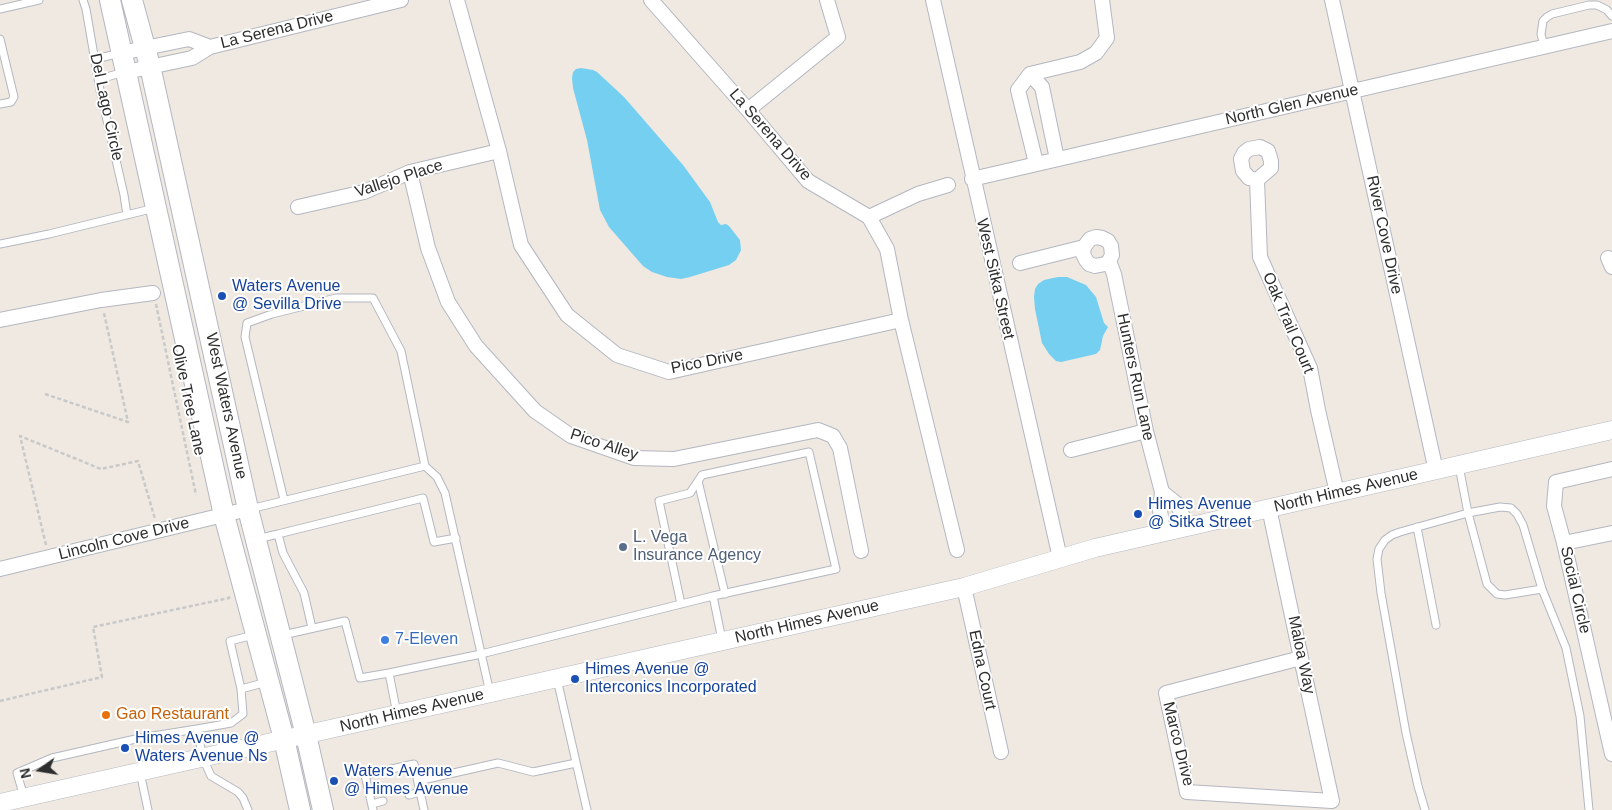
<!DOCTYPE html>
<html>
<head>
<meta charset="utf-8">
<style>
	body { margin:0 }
	#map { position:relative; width:1612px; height:810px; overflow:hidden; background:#efe9e1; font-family:Helvetica,sans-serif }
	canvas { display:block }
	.north { position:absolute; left:15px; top:745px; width:50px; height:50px; -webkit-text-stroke:4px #fff; paint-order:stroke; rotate:257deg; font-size:14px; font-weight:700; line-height:20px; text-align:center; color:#2e2e2e }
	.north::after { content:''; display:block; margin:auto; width:18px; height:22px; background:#2e2e2e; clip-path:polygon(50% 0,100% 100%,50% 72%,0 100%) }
</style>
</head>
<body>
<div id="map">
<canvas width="1612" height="810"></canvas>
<div class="north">N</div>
</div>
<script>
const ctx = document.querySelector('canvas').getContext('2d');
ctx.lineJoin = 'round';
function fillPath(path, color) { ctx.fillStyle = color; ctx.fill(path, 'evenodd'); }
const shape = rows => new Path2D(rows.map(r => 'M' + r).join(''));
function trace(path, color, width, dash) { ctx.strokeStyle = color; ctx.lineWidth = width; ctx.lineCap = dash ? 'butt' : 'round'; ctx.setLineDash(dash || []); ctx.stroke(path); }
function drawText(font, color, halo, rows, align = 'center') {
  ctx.font = font + ' Helvetica,sans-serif'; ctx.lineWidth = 4; ctx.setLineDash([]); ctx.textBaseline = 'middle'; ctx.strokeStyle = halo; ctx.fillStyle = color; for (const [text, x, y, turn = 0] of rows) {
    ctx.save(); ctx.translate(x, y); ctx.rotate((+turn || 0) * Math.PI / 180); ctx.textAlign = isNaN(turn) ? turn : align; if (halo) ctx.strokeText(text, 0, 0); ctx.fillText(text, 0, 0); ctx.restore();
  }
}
const water = shape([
	[581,68,593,70,597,72,624,97,683,165,710,202,718,222,721,225,726,224,729,226,740,240,741,250,736,260,729,265,690,277,681,279,667,277,652,272,643,266,609,227,600,210,587,140,573,88,572,78,573,72,576,69],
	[1058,277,1067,277,1086,285,1096,297,1104,323,1108,327,1103,336,1100,350,1096,354,1061,362,1056,361,1049,354,1042,343,1035,309,1034,297,1035,289,1038,284,1044,280]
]);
const path = shape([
	[156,304,196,495],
	[45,394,128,422,104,313],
	[46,545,20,436,101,469,138,461,155,519],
	[0,701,102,677,93,627,229,598,229,596]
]);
const service = shape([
	[83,0,86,9,100,90,124,195,127,215],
	[0,9,39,0],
	[0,39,14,97,11,102,0,104],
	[1544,46,1541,34,1543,21,1547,17,1552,14,1589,5,1597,5,1607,10,1612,16],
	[95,59,121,53],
	[99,79,125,72],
	[0,244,49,234,155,208],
	[1459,466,1468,513,1487,584,1497,594,1505,595,1542,589],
	[698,481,725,594],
	[284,500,245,337,247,323,272,314,336,298,373,298,401,351,425,466],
	[250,509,425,466,437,477,445,493,490,693],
	[1417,527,1436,625],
	[257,539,278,534],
	[681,604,659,501,690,493,702,475,809,452,836,569,713,596],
	[312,628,304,593,283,553,278,534,423,498,434,542,456,538],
	[283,635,345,621,360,678,389,673,397,714],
	[389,673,481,654,713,596,722,640],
	[557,679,587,810],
	[241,689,267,682],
	[197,729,231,723,243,714,241,689,230,641,254,635],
	[140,772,148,810],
	[418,781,498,763,533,772,576,763],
	[409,795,420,792],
	[24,797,17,773,52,758,140,738,197,729,203,758,211,776,238,792,243,798,248,810],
	[372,804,383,801],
	[373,810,365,775,414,764,424,810],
	[1425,810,1418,786,1406,733,1381,593,1377,559,1379,549,1385,540,1392,535,1400,532,1468,513,1500,507,1511,508,1517,514,1523,525,1542,589,1566,648,1580,716,1589,810]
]);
const minor = shape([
	[457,0,499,151,521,245,567,315,617,355,669,372,901,320,957,550],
	[651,0,748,110,808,181,869,217,887,249,901,320],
	[933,0,1060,558],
	[1332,0,1436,471],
	[121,53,189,39,210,47],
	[126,72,192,58,210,47,401,0],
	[1030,74,1080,62,1096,53,1107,38,1102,0],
	[748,110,838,37,827,0],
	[1036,163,1018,90,1030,74,1042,87,1057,159],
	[410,172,428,248,448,302,476,346,535,411,571,436,634,458,674,459,818,430,833,436,840,448,861,551],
	[972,179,1612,31],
	[1257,180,1271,168,1271,161,1268,151,1260,147,1249,149,1244,153,1241,159,1243,171,1249,178,1257,180,1260,257,1310,368,1318,410,1337,493],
	[298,207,364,192,410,172,499,151],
	[869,217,918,194,948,185],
	[1608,258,1612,267],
	[1109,261,1114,274,1146,431,1162,492,1160,510,1163,532],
	[1020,263,1084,247,1090,239,1096,237,1102,238,1108,241,1111,246,1112,255,1109,261,1105,264,1095,266,1089,264,1086,260,1083,254,1084,247],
	[0,320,101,300,153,293],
	[1071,450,1146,431],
	[1612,469,1556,482,1554,506,1564,543,1612,754],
	[1162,492,1177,504,1188,527],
	[1269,508,1301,658,1332,801,1187,792,1166,693,1301,658],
	[1564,543,1612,533],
	[0,569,248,509],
	[964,587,1001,752]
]);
const tertiary = shape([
	[0,803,964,587,1095,548,1612,430]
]);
const secondary = shape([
	[110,0,224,515,284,739,300,810],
	[132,0,150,66,248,509,306,735,323,810]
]);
const markers = [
	[222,296,5,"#1a4fb4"],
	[1138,514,5,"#1a4fb4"],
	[623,547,5,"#5c6f8a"],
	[385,640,5,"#3f7fe0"],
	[575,679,5,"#1a4fb4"],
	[106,715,5,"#e8710a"],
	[125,748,5,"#1a4fb4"],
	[334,781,5,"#1a4fb4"]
];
const streetNames = [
	["La Serena Drive",277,30,-14],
	["North Glen Avenue",1292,105,-13],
	["Del Lago Circle",106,107,78],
	["La Serena Drive",770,135,49],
	["Vallejo Place",399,179,-18],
	["River Cove Drive",1384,235,78],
	["West Sitka Street",995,279,77],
	["Oak Trail Court",1288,323,67],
	["Pico Drive",707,362,-11],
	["Hunters Run Lane",1135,377,78],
	["Olive Tree Lane",188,400,78],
	["West Waters Avenue",226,406,78],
	["Pico Alley",604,445,18],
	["North Himes Avenue",1346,491,-13],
	["Lincoln Cove Drive",124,539,-14],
	["Social Circle",1575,590,77],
	["North Himes Avenue",807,622,-13],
	["Maloa Way",1301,655,78],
	["Edna Court",982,670,78],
	["North Himes Avenue",412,711,-13],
	["Marco Drive",1178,744,76]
];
const transitNames = [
	["Waters Avenue",232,287],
	["@ Sevilla Drive",232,305],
	["Himes Avenue",1148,505],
	["@ Sitka Street",1148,523],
	["Himes Avenue @",585,670],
	["Interconics Incorporated",585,688],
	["Himes Avenue @",135,739],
	["Waters Avenue Ns",135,757],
	["Waters Avenue",344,772],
	["@ Himes Avenue",344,790]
];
const serviceNames = [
	["L. Vega",633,538],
	["Insurance Agency",633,556]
];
const shopNames = [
	["7-Eleven",395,640]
];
const foodNames = [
	["Gao Restaurant",116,715]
];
fillPath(water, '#75cff0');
trace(service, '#b4b7c1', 9);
trace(minor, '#b4b7c1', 16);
trace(tertiary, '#b4b7c1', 19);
trace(secondary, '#b4b7c1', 22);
trace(path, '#c9c9c9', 2.5, [4, 2.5]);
trace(service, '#fff', 7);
trace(minor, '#fff', 14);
trace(tertiary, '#fff', 18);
trace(secondary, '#fff', 20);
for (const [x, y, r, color] of markers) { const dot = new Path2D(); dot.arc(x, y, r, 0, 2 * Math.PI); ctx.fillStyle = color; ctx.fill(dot); trace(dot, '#fff', 2); }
drawText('16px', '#2e2e2e', '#fff', streetNames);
drawText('16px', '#164399', '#fff', transitNames, 'left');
drawText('16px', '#4e5e75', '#fff', serviceNames, 'left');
drawText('16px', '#366cbe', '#fff', shopNames, 'left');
drawText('16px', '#c56008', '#fff', foodNames, 'left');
</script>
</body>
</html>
